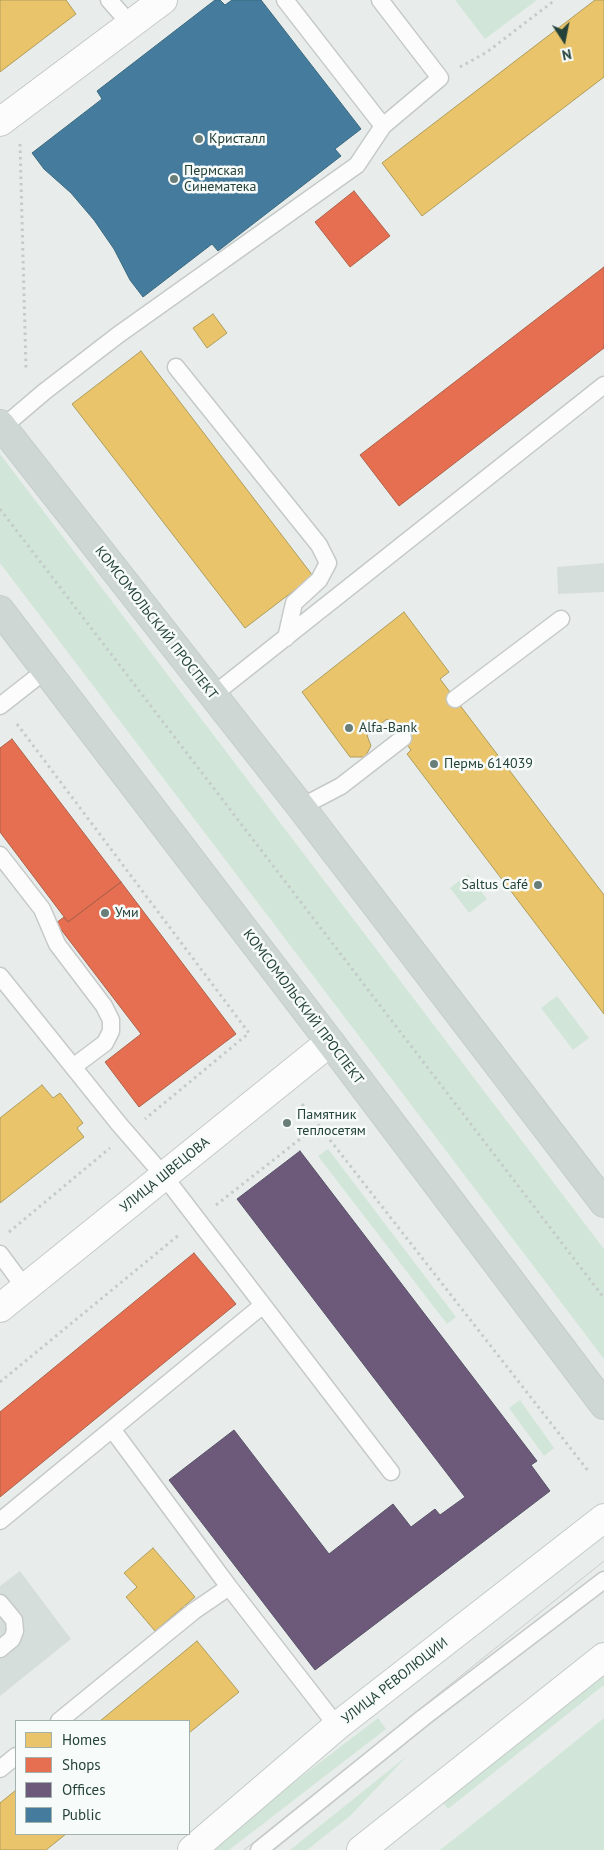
<!DOCTYPE html>
<html>
<head>
<meta charset="utf-8">
<style>
	body { margin:0 }
	#map { position:relative; width:604px; height:1850px; overflow:hidden; background:#e8edeb; font-family:"PT Sans",sans-serif }
	canvas { display:block }
	.legend { position:absolute; left:15px; top:1720px; width:175px; height:115px; box-sizing:border-box; background:#f7fbf9; border:1px solid #a3b1ad; margin:0; padding:6px 9px; list-style:none; font-size:15px; color:#24423a }
	.legend li { display:flex; align-items:center; gap:10px; height:25px }
	.legend b { width:25px; border:1px solid #a3b1ad }
	.north { position:absolute; left:539px; top:15px; width:50px; height:50px; -webkit-text-stroke:4px #f7fbf9; paint-order:stroke; rotate:169deg; font-size:14px; font-weight:700; line-height:20px; text-align:center; color:#24423a }
	.north::after { content:''; display:block; margin:auto; width:18px; height:22px; background:#24423a; clip-path:polygon(50% 0,100% 100%,50% 72%,0 100%) }
</style>
</head>
<body>
<div id="map">
<canvas width="604" height="1850"></canvas>
<ul class="legend">
<li><b style="height:14px;background:#e9c46a"></b>Homes</li>
<li><b style="height:14px;background:#e76f51"></b>Shops</li>
<li><b style="height:14px;background:#6d597a"></b>Offices</li>
<li><b style="height:14px;background:#457b9d"></b>Public</li>
</ul>
<div class="north">N</div>
</div>
<script>
const ctx = document.querySelector('canvas').getContext('2d');
ctx.lineJoin = 'round';
function fillPath(path, color) { ctx.fillStyle = color; ctx.fill(path, 'evenodd'); }
const shape = rows => new Path2D(rows.map(r => 'M' + r).join(''));
function trace(path, color, width, dash) { ctx.strokeStyle = color; ctx.lineWidth = width; ctx.lineCap = dash ? 'butt' : 'round'; ctx.setLineDash(dash || []); ctx.stroke(path); }
function drawText(font, color, halo, rows, align = 'center') {
  ctx.font = font + ' "PT Sans",sans-serif'; ctx.lineWidth = 5; ctx.setLineDash([]); ctx.textBaseline = 'middle'; ctx.strokeStyle = halo; ctx.fillStyle = color; for (const [text, x, y, turn = 0] of rows) {
    ctx.save(); ctx.translate(x, y); ctx.rotate((+turn || 0) * Math.PI / 180); ctx.textAlign = isNaN(turn) ? turn : align; if (halo) ctx.strokeText(text, 0, 0); ctx.fillText(text, 0, 0); ctx.restore();
  }
}
const built = shape([
	[604,563,604,592,558,594,557,567],
	[20,1571,71,1639,0,1696,0,1586]
]);
const green = shape([
	[455,0,537,0,485,39],
	[0,454,604,1249,604,1359,0,563],
	[468,874,487,899,469,913,450,888],
	[557,996,589,1038,573,1050,541,1008],
	[328,1149,456,1317,447,1324,318,1156],
	[520,1400,554,1448,544,1456,509,1408],
	[604,1665,604,1685,448,1809,438,1797],
	[378,1718,386,1729,229,1850,214,1850,246,1819],
	[604,1718,604,1850,440,1850,498,1804],
	[407,1756,350,1816,307,1850,290,1850]
]);
const homes = shape([
	[0,0,66,0,76,14,0,72,0,0],
	[595,0,604,0,604,77,422,216,382,163,595,0],
	[213,314,227,333,207,348,193,328,213,314],
	[141,351,313,576,245,628,72,404,141,351],
	[404,612,449,672,440,679,604,895,604,1014,407,754,411,750,387,719,367,735,371,746,365,757,350,757,302,692,404,612],
	[42,1085,53,1098,60,1093,83,1123,77,1128,84,1137,0,1203,0,1118,42,1085],
	[153,1548,195,1597,155,1631,126,1597,137,1587,124,1573,153,1548],
	[197,1641,239,1692,189,1733,189,1721,100,1721,197,1641],
	[16,1790,16,1834,66,1834,46,1850,0,1850,0,1803,16,1790]
]);
const shops = shape([
	[354,191,390,236,350,267,315,222,354,191],
	[604,267,604,348,399,506,360,455,604,267],
	[12,739,121,882,68,922,0,832,0,748,12,739],
	[121,882,236,1034,139,1107,105,1062,141,1034,56,923,64,917,68,922,121,882],
	[194,1253,236,1304,0,1497,0,1412,194,1253]
]);
const offices = shape([
	[300,1151,537,1461,531,1465,550,1491,315,1670,169,1480,234,1430,329,1554,393,1504,411,1527,435,1509,440,1515,465,1497,237,1199,300,1151]
]);
const public = shape([
	[215,0,220,0,225,5,232,0,261,0,361,129,335,149,341,156,218,251,212,244,143,297,130,280,114,249,94,220,71,193,44,169,32,153,102,99,97,91,215,0]
]);
const path = shape([
	[460,67,487,52,555,0],
	[20,144,26,368],
	[0,509,604,1298],
	[17,724,249,1033,145,1119],
	[302,1104,589,1472],
	[216,1205,318,1125],
	[9,1232,110,1148],
	[0,1382,180,1234]
]);
const lane = shape([
	[109,0,131,25],
	[285,0,383,126,440,78,380,0],
	[176,367,319,545,328,563,319,580,294,603,286,638],
	[3,427,44,392,118,335,357,165,383,126],
	[213,695,604,385],
	[455,699,561,619],
	[0,706,46,670],
	[301,807,341,786,403,738],
	[0,855,42,909,57,944,104,1006,111,1020,111,1031,105,1043,73,1067],
	[0,976,119,1124,164,1176,391,1472],
	[0,1254,25,1288],
	[112,1429,229,1587],
	[0,1521,263,1305],
	[0,1603,14,1620,15,1631,12,1639,0,1649],
	[59,1721,194,1611,229,1587,337,1726],
	[0,1769,16,1756],
	[259,1850,424,1717,604,1580]
]);
const street = shape([
	[0,122,163,0],
	[0,1308,330,1042]
]);
const secondary = shape([
	[192,1850,337,1726,604,1518],
	[361,1850,604,1657]
]);
const primary = shape([
	[0,424,301,807,604,1203],
	[0,610,330,1042,604,1405]
]);
const tram = shape([
	[244,1850,604,1561],
	[274,1850,430,1724,604,1591]
]);
const markers = [
	[199,139,5,"#697e78"],
	[174,179,5,"#697e78"],
	[349,728,5,"#697e78"],
	[434,764,5,"#697e78"],
	[538,885,5,"#697e78"],
	[105,913,5,"#697e78"],
	[287,1123,5,"#697e78"]
];
const poiNames = [
	["Кристалл",209,139],
	["Пермская",184,171],
	["Синематека",184,187],
	["Alfa-Bank",359,728],
	["Пермь 614039",444,764],
	["Saltus Café",528,885,"right"],
	["Уми",115,913],
	["Памятник",297,1115],
	["теплосетям",297,1131]
];
const streetNames = [
	["КОМСОМОЛЬСКИЙ ПРОСПЕКТ",156,623,52],
	["КОМСОМОЛЬСКИЙ ПРОСПЕКТ",303,1007,53],
	["УЛИЦА ШВЕЦОВА",165,1175,-39],
	["УЛИЦА РЕВОЛЮЦИИ",395,1681,-38]
];
fillPath(built, '#d6dedb');
fillPath(green, '#d1e6d8');
fillPath(homes, '#e9c46a');
trace(homes, '#ae9d5c', 1);
fillPath(shops, '#e76f51');
trace(shops, '#ac624a', 1);
fillPath(offices, '#6d597a');
trace(offices, '#575267', 1);
fillPath(public, '#457b9d');
trace(public, '#3b6a7f', 1);
trace(lane, '#c5cac8', 19);
trace(street, '#c5cac8', 30);
trace(secondary, '#c3cbc8', 30);
trace(primary, '#c3ccc9', 30);
trace(path, '#c3ccca', 3, [2.5, 4]);
trace(lane, '#fcfcfc', 16);
trace(street, '#fcfcfc', 28);
trace(secondary, '#fcfcfc', 28);
trace(primary, '#cfd7d5', 28);
trace(tram, '#c9cdcc', 1);
for (const [x, y, r, color] of markers) { const dot = new Path2D(); dot.arc(x, y, r, 0, 2 * Math.PI); ctx.fillStyle = color; ctx.fill(dot); trace(dot, '#f7fbf9', 2); }
drawText('14px', '#24423a', '#f7fbf9', poiNames, 'left');
drawText('14px', '#24423a', '#f7fbf9', streetNames);
</script>
</body>
</html>
